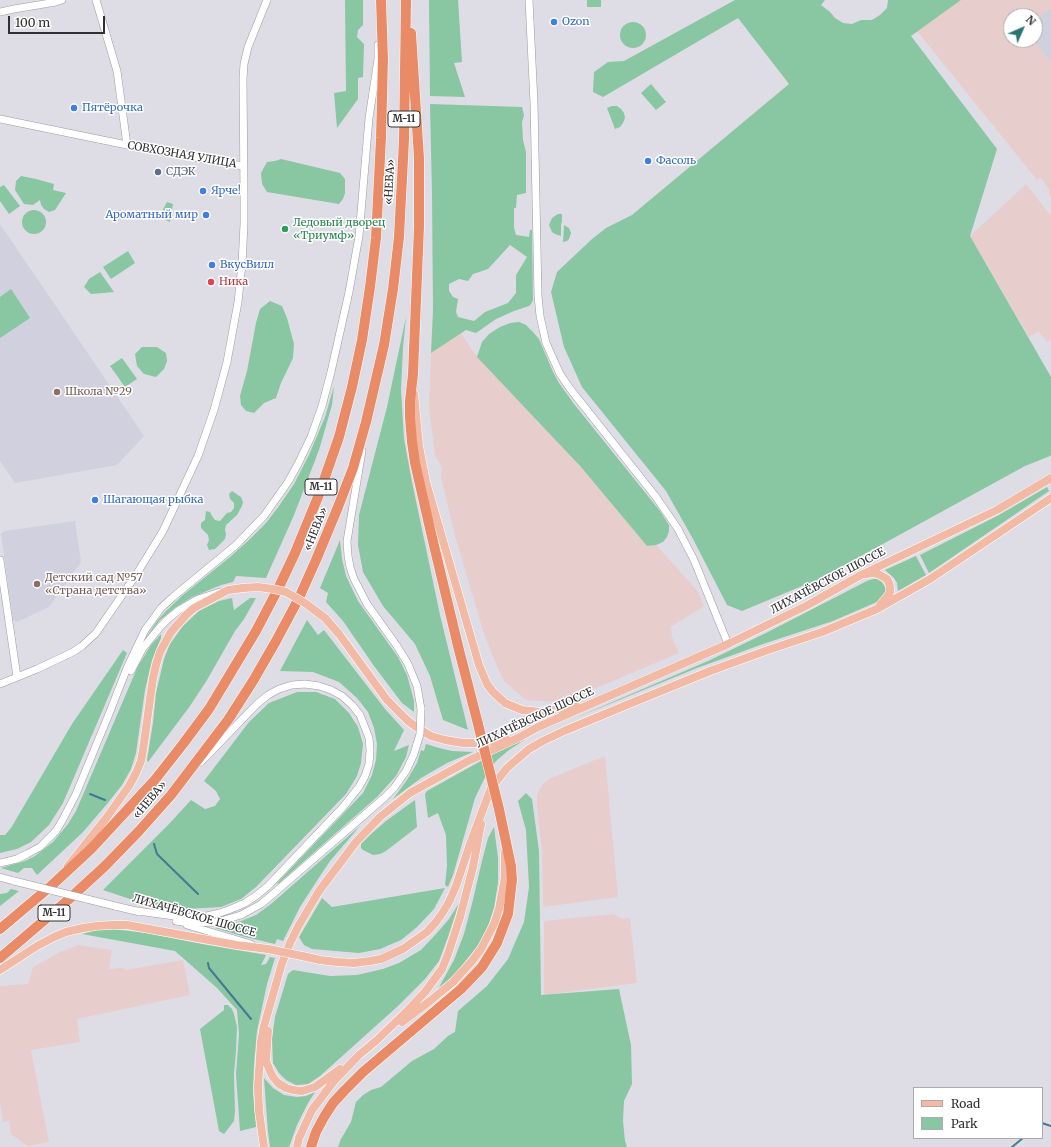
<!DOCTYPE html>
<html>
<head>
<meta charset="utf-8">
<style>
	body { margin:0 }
	#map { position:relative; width:1051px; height:1147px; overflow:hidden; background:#dedde6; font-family:Merriweather,serif }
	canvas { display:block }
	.legend { position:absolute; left:913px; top:1087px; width:130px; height:52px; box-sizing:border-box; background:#fff; border:1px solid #acacad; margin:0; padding:5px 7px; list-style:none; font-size:12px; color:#303033 }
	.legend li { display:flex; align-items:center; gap:8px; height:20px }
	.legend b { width:20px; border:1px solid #acacad }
	.north { position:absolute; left:1003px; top:8px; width:40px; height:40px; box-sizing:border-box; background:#fff; border:1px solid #acacad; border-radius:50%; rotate:45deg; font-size:11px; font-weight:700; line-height:16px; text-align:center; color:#303033 }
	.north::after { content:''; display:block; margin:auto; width:14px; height:18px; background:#297474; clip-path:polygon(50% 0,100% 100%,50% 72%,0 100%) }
	.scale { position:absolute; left:8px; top:16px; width:97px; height:18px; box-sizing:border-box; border:2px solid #303033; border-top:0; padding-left:5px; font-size:12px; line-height:14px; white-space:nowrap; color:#303033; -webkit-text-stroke:3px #fff; paint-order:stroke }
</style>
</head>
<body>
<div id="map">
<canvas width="1051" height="1147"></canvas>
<ul class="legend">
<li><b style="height:5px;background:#f2b9a4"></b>Road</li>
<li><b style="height:11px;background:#89c6a2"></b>Park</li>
</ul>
<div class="north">N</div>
<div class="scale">100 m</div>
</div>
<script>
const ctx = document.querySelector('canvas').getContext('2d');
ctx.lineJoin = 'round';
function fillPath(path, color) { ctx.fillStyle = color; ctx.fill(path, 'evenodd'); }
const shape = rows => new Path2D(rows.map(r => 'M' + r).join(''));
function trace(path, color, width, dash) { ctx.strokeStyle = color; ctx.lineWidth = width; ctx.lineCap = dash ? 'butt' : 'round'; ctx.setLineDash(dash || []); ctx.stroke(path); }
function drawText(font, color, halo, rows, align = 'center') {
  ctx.font = font + ' Merriweather,serif'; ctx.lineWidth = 3; ctx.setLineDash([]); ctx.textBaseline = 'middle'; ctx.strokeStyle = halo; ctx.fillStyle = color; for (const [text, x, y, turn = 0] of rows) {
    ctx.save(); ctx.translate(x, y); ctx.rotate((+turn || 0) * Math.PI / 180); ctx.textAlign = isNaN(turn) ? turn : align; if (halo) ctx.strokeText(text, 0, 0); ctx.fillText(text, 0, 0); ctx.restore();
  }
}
const built = shape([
	[1051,8,1051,63,1033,40,1035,40,1035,19],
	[0,224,144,436,117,465,15,483,0,461],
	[75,521,81,562,49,607,17,622,13,620,1,534,5,531]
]);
const industrial = shape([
	[961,0,1051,0,1051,8,1035,19,1035,16,1011,16,1011,40,1033,40,1051,63,1051,198,1049,195,1049,189,1040,177,1037,180,917,31],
	[1026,184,1051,216,1051,339,1047,342,1038,331,1029,337,970,236],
	[461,333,472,350,581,467,647,546,656,545,697,590,704,606,671,627,672,637,679,653,601,686,555,702,526,700,505,682,499,671,484,634,455,536,441,477,442,469,439,462,435,456,429,408,431,353],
	[605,756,618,897,543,907,542,852,537,807,537,795,542,785,549,779],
	[613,914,623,919,630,918,637,983,544,995,544,921],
	[78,945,112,950,109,969,111,969,123,968,125,970,183,960,190,995,77,1019,80,1042,31,1050,49,1142,27,1146,11,1134,9,1121,3,1122,0,1104,0,986,28,984,33,967,60,952]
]);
const green = shape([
	[345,0,363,0,363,25,358,30,357,37,364,44,363,77,358,78,358,99,337,128,334,93,346,91],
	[429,0,458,0,462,62,454,63,465,97,430,96],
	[587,0,601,0,601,7,587,7],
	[735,0,825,0,821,5,830,12,835,18,843,23,852,24,861,20,872,20,880,15,887,8,888,0,961,0,911,36,997,149,970,236,1051,377,1051,455,1050,456,1025,466,819,579,742,611,727,605,693,539,666,491,582,387,564,347,551,292,557,272,592,239,606,228,632,215,789,84,738,18,603,97,593,92,594,72,608,62,624,61],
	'620 35a13 13 0 1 1 26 0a13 13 0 1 1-26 0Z',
	[651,84,666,102,656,110,641,93],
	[430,104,522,107,524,115,522,122,523,140,526,152,526,193,517,195,516,208,514,208,514,228,516,235,529,237,530,230,532,230,533,300,531,304,529,306,514,311,496,319,476,333,466,330,431,353,433,310,432,194],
	[510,245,527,257,516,275,516,293,508,303,485,312,474,321,458,317,456,312,458,299,453,297,449,291,449,284,459,279,468,281,473,274,488,269],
	[612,106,617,106,621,109,624,113,625,118,623,123,620,127,615,129,607,108],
	[281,159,340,173,345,179,345,193,343,199,339,204,267,192,262,184,261,173,267,162,275,161],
	[21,176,36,179,54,184,53,190,66,193,55,210,49,212,44,209,41,205,40,200,33,205,24,204,15,190,16,181],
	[4,185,20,206,9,214,0,201,0,187],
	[167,202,173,204,170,222,159,217],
	'22 222a12 12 0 1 1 24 0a12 12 0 1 1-24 0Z',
	[558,214,562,214,562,222,561,224,561,236,555,234,552,232,549,225,552,218],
	[564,225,569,228,571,233,569,239,567,241,563,242],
	[128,251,135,263,111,279,103,267],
	[100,272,114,292,91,294,84,287,89,279],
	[11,289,30,318,0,338,0,297],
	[270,301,282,306,287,318,294,344,293,358,281,383,276,398,264,403,254,413,246,411,241,405,240,396,247,371,256,323,260,309],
	[406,317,403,348,401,389,404,439,412,482,440,615,468,730,443,720,430,676,415,644,383,606,363,572,358,545,359,515,387,407],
	[519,322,526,325,533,332,539,339,553,372,559,383,574,404,660,511,669,525,669,531,667,537,663,542,656,545,647,546,581,467,477,357,482,342,489,334,500,327,510,323],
	[142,347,157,347,166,353,167,361,164,369,156,377,144,374,137,366,135,354],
	[122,358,137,379,125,387,110,366],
	[334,386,332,405,319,450,294,515,266,578,236,576,233,582,221,585,192,597,176,607,160,620,145,639,157,621,166,611,183,595,230,557,250,539,266,523,279,506,294,484,309,455,325,417],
	[1047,487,1049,491,929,573,920,555,999,515],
	[232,491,241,497,243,502,242,506,237,515,226,525,225,530,226,534,225,539,215,549,209,550,207,545,209,540,208,535,201,528,201,523,205,520,206,511,210,512,212,516,215,520,220,521,227,513,231,512,234,508,234,503,230,499,229,494],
	[340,540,342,559,346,576,358,601,398,657,407,675,414,701,414,712,402,703,374,666,343,621,326,602,328,593,320,588],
	[916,556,926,575,898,591,897,583,894,578,885,570],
	[873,579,877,579,882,582,886,589,886,593,879,601,833,621,763,644,697,668,568,721,708,661,766,633,867,581],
	[232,598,234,610,250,598,256,598,244,619,235,631,207,680,190,706,148,762,147,760,153,723,156,693,164,659,170,644,183,626,199,611,219,601],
	[307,620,318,635,324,630,385,709,404,730,394,751,409,745,406,757,396,776,377,797,279,883,276,884,363,793,372,775,376,760,377,744,374,728,368,712,357,698,339,682,313,672,280,671],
	[161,634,161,638,152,660,145,690,136,753,131,769,122,785,107,804,83,832,37,875,32,868,24,868,18,873,1,868,25,861,35,856,53,842,68,824,76,811,138,666,151,645],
	[123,650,127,653,63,803,49,825,31,842,17,849,0,853,0,835,5,835,11,828,72,724],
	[297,692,316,692,335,699,349,713,358,727,363,744,361,763,357,776,346,794,256,887,241,899,221,907,186,909,168,907,136,901,103,890,170,823,191,800,205,809,215,806,220,799,216,791,204,781,249,722,269,703],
	[526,739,509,750,496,761,488,771,475,798,453,875,448,887,445,885,447,866,446,835,438,813,428,818,425,794,427,791,497,752],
	[426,744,439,748,452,751,473,752,447,763,421,778,393,799,407,780,417,763,421,750,424,751],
	[526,793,532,799,539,851,541,995,619,989,631,1045,632,1084,624,1101,623,1121,625,1141,627,1147,338,1147,341,1139,351,1122,356,1102,363,1095,371,1090,381,1087,412,1061,434,1049,448,1036,455,1032,458,1011,487,986,508,959,524,922,529,887,526,830,518,801],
	[415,800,417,827,386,851,380,854,373,855,363,850,361,848,361,844,370,835,386,821],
	[360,826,330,861,318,879,300,907,283,941,277,939,275,944,245,937,215,928,241,921,256,915,271,904],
	[494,827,498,858,498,883,494,908,488,926,479,944,456,973,437,991,454,960,464,934,473,900,481,865,488,838],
	[445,888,434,909,417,927,401,940,380,949,359,953,312,949,304,945,299,937,305,927,322,898,332,907],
	[11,889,19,891,0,906,0,894,7,893],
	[459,903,448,937,439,961,425,979,398,1006,320,1076,308,1084,296,1085,286,1080,279,1073,273,1063,272,1039,275,1017,288,974,293,970,330,976,357,975,383,969,399,963,421,950,436,934,449,919],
	[113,929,146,933,202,944,266,955,261,965,266,964,270,957,275,958,267,984,257,1031,254,1064,253,1093,256,1127,240,1131,236,1074,239,1034,237,1010,217,988,175,951,82,934,97,930],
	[224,1005,228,1005,232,1009,234,1014,237,1027,236,1051,234,1074,235,1112,234,1121,224,1134,219,1131,200,1029,224,1010],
	[264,1078,273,1088,284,1095,297,1097,306,1096,315,1092,308,1103,297,1125,289,1147,270,1147,268,1132]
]);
const stream = shape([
	[90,794,105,800],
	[154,844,157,854,198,894],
	[208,963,209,968,251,1019],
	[1042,1123,1051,1126],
	[1012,1147,1023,1138]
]);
const minor = shape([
	[96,0,117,71,127,145],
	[529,0,534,103,538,296,540,316,546,343,560,374,571,390,656,497,678,529,694,560,728,644],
	[0,12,14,9,56,2,62,0],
	[0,119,127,145,243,166],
	[362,451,347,541,348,556,350,567,354,579,367,604,397,646,408,664,417,686,421,709],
	[0,560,17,677],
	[131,671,143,648,160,627,168,619,179,610,198,599,220,592],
	[0,684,37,669,73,652,82,646,96,633,136,575,163,531,198,456,214,410,227,362,238,302,242,264,244,224,244,196,243,79,244,64,248,47,267,0],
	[0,863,17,859,27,854,40,847,56,831,62,821,76,794,109,714,127,668,145,630,161,608,173,597,236,545,264,516,288,482,298,464,311,437,322,406,331,372,349,292,359,236,369,118,378,59,378,45],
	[0,877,14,881],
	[115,906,140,912],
	[137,911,182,917,198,918,220,913,231,909,245,903,257,895,268,886,343,807,359,787,365,776,369,764,370,750,369,738,360,715,352,705,342,696,331,690,319,686,305,684,292,685,279,689,268,695,257,704,201,762],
	[176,921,189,923,217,922,241,915,261,904,273,894,384,798,394,788,406,771,414,754,417,744],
	[187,925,251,944]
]);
const major = shape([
	[414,394,419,446,426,482,479,665,487,684,493,692,505,703,522,710,540,712,576,706],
	[866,574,872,573,878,574,887,579,889,583,890,587,890,592,887,597,880,605],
	[325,618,339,634,387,700,408,721,419,729,431,736,445,740,463,743,481,743,506,739],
	[68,866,107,817,129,786,136,773,141,761,143,750,153,678,156,665,160,652,171,632,186,615,194,608,228,590,243,588],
	[302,956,320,960,337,962,354,963,370,961,381,959,403,949,427,932,436,922,443,912,449,902,456,886,470,844,491,788,507,768,529,749,543,741,564,731,629,704,710,671,768,650,822,632,877,609,930,579,1051,498],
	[0,970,37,946,54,937,66,932,83,928,97,926,113,925,127,925,236,945,268,949],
	[402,1022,430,1001,453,982,472,961,481,949,494,924,499,909,505,877,505,853],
	[268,1031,266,1061,270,1071,273,1077,278,1083,286,1088,293,1090,302,1091,315,1087,340,1069],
	[264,1147,259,1111,258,1086,261,1042,264,1026,282,963,290,943,299,925,319,891,356,842,380,817,410,793,470,760,518,738,538,727,728,644,806,606,861,575,997,510,1051,478],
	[297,1147,299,1138,312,1110,334,1081,359,1055,377,1040,408,1010,425,992,442,969,448,954,460,917,473,867,481,824]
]);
const highway = shape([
	[411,33,419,158,419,227,413,374,410,401,410,418,412,442,415,463,431,533,459,650,478,724],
	[0,929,51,886,91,849,154,781,183,744,209,709,256,631,278,589,295,553,318,497,339,437,352,387,362,340,370,287,376,238,381,138,383,59,381,0],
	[0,958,68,900,105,866,139,831,171,795,228,720,253,681,276,641,299,598,316,560,338,507,353,468,366,422,384,345,393,289,399,237,404,140,406,0],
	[311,1147,316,1132,324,1117,333,1103,344,1091,363,1072,461,989,482,967,497,943,508,914,512,880,511,866,499,809]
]);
const minorBridge = shape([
	[417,744,420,734,421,709],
	[14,881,115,906]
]);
const majorBridge = shape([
	[243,588,258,587,273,589,286,592,305,603,325,618],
	[268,949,302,956]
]);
const highwayBridge = shape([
	[478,724,499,809]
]);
const markers = [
	[554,22,4,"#3f7fe0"],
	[74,108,4,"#3f7fe0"],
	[648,161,4,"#3f7fe0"],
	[158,172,4,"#5c6f8a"],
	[203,191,4,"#3f7fe0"],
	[206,215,4,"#3f7fe0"],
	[285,229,4,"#2e9e5b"],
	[212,265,4,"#3f7fe0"],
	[211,282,4,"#e0444e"],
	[57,392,4,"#8d6e63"],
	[95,500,4,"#3f7fe0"],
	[37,584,4,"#8d6e63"]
];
const shields = [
	[404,119,32],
	[321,487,32],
	[54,913,32]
];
const shieldNames = [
	["М-11",404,119],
	["М-11",321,487],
	["М-11",54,913]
];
const shopNames = [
	["Ozon",562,22],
	["Пятёрочка",82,108],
	["Фасоль",656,161],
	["Ярче!",211,191],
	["Ароматный мир",198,215,"right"],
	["ВкусВилл",220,265],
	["Шагающая рыбка",103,500]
];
const streetNames = [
	["СОВХОЗНАЯ УЛИЦА",182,155,10],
	["«НЕВА»",390,182,-87],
	["«НЕВА»",316,529,-68],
	["ЛИХАЧЁВСКОЕ ШОССЕ",828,581,-28],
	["ЛИХАЧЁВСКОЕ ШОССЕ",535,718,-25],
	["«НЕВА»",150,800,-50],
	["ЛИХАЧЁВСКОЕ ШОССЕ",194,916,16]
];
const serviceNames = [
	["СДЭК",166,172]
];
const leisureNames = [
	["Ледовый дворец",293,223],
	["«Триумф»",293,236]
];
const healthNames = [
	["Ника",219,282]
];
const educationNames = [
	["Школа №29",65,392],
	["Детский сад №57",45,578],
	["«Страна детства»",45,591]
];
fillPath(built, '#d0d0de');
fillPath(industrial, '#e8cdcd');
fillPath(green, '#89c6a2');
trace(stream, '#427a94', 2);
trace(minor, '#9c9ba3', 8);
trace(major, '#fff', 9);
trace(highway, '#fff', 11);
trace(minor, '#fff', 7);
trace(major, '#f2b9a4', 8);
trace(highway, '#ea8b68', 10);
trace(minorBridge, '#9c9ba3', 8, []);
trace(majorBridge, '#fff', 9, []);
trace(highwayBridge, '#fff', 11, []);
trace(minorBridge, '#fff', 7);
trace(majorBridge, '#f2b9a4', 8);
trace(highwayBridge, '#ea8b68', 10);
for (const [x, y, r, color] of markers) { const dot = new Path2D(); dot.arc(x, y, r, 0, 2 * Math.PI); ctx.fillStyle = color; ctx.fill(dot); trace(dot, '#fff', 1.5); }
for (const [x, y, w] of shields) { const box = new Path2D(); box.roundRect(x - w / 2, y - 8, w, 16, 3); ctx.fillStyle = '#fff'; ctx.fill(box); trace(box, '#303033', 1); }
drawText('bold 10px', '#303033', null, shieldNames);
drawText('11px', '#366cbe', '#fff', shopNames, 'left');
drawText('11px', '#303033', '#fff', streetNames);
drawText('11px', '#4e5e75', '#fff', serviceNames, 'left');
drawText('11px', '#27864d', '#fff', leisureNames, 'left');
drawText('11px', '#be3a42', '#fff', healthNames, 'left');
drawText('11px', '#785e54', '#fff', educationNames, 'left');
</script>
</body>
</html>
